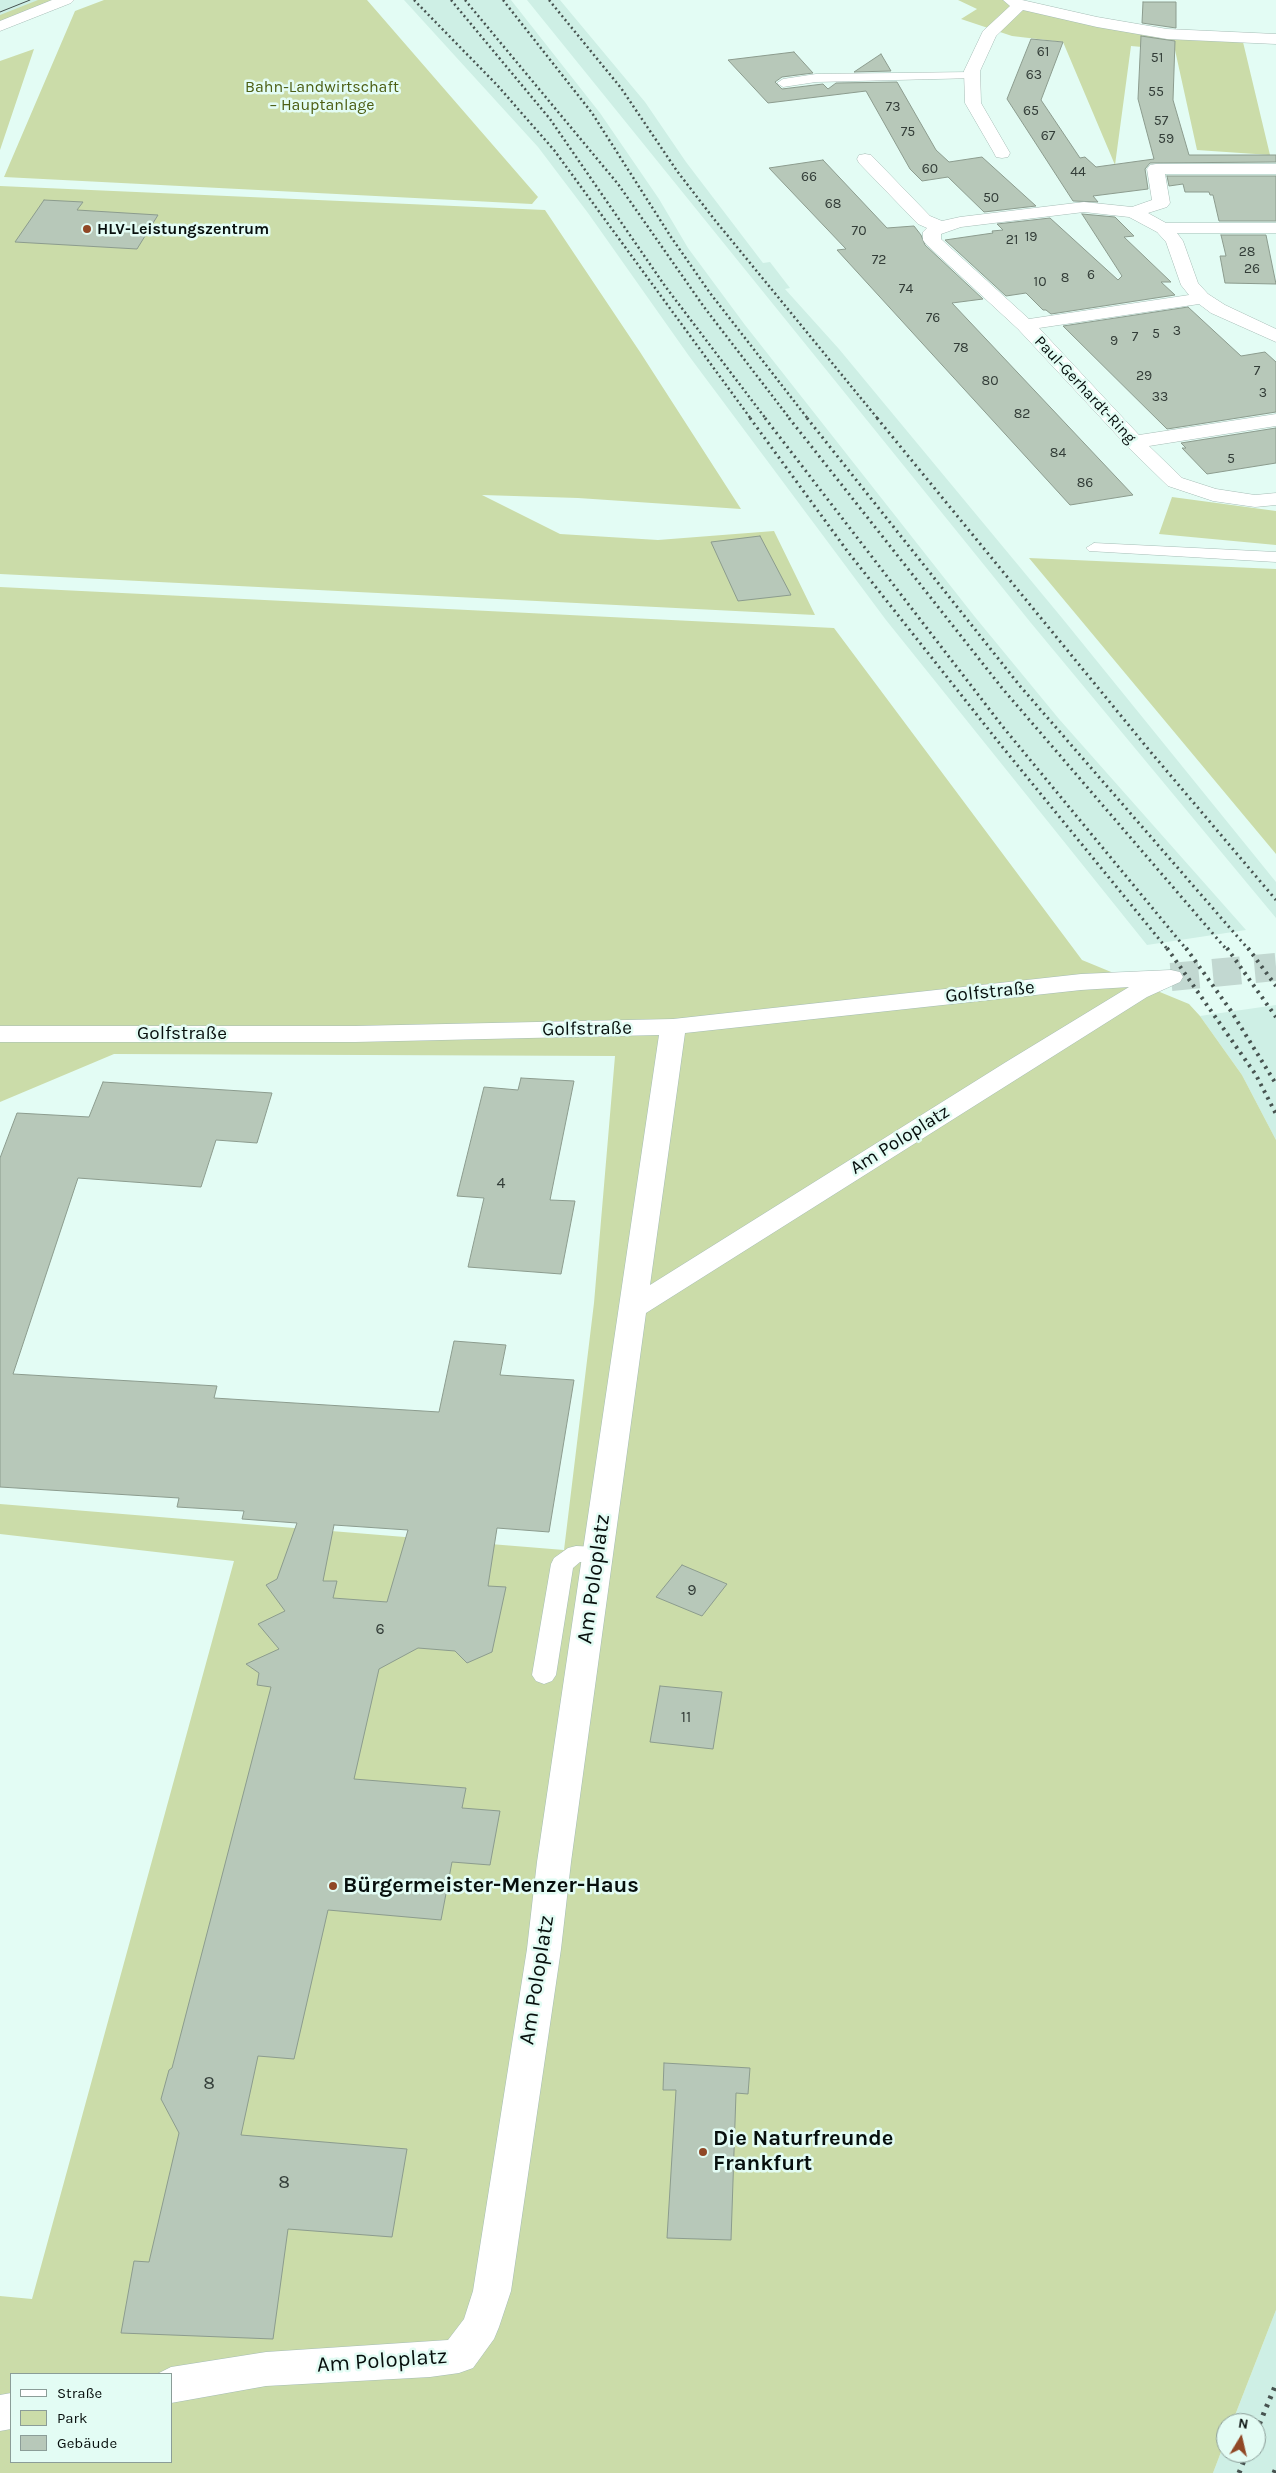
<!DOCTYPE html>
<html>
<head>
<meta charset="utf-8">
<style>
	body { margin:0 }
	#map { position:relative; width:1276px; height:2473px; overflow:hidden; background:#e3fcf4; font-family:Karla,sans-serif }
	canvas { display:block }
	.legend { position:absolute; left:10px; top:2373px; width:162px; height:90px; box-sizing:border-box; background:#e3fcf4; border:1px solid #8b9d98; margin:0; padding:6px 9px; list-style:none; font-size:15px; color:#070f0d }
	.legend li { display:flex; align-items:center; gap:10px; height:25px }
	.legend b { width:25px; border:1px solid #8b9d98 }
	.north { position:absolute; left:1216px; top:2413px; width:50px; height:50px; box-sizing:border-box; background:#e3fcf4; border:1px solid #8b9d98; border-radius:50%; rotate:9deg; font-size:14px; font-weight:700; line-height:20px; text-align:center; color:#070f0d }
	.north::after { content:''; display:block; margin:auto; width:18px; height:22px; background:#904826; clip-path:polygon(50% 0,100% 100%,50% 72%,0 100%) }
</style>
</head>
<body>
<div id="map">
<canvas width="1276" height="2473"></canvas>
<ul class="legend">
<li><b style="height:6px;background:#fff"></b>Straße</li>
<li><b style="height:14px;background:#cbdca9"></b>Park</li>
<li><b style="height:14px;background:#b7c8b9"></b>Gebäude</li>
</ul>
<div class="north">N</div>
</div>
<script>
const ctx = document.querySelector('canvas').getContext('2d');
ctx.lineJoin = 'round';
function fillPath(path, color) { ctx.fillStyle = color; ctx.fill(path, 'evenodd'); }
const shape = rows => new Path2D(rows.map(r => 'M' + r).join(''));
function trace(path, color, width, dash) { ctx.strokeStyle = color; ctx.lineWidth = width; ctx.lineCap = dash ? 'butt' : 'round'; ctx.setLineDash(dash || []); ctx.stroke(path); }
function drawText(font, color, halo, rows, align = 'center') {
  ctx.font = font + ' Karla,sans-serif'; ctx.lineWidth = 5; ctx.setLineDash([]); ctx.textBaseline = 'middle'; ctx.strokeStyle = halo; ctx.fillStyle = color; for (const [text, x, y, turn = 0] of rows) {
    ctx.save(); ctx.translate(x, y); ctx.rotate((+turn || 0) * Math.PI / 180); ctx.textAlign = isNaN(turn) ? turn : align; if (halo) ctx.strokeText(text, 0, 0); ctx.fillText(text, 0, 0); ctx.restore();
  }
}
const built = shape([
	[0,0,55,0,0,22],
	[404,0,511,0,600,113,659,199,688,248,745,325,975,617,1059,719,1246,930,1147,945,886,620,689,356,588,213,538,147],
	[527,0,560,0,645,102,686,162,763,263,770,262,790,288,785,289,839,349,1062,618,1276,882,1276,918,1031,623],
	[1276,1005,1276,1140,1242,1075,1200,1016],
	[1276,2310,1276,2473,1213,2473,1226,2439,1226,2453,1256,2453,1256,2423,1232,2423]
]);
const green = shape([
	[38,0,55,0,0,22,0,15],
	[104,0,367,0,538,197,532,204,4,177,75,11],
	[958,0,1011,0,1093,25,1243,42,1270,155,1197,150,1175,50,1131,46,1115,165,1063,42,1012,36,961,19,977,9],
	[34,49,0,150,0,61],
	[0,186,545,210,640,352,741,509,578,498,482,495,560,534,658,540,774,531,815,615,0,574],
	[1172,497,1276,511,1276,545,1159,534],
	[1029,558,1276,569,1276,854],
	[0,587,834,628,1082,960,1189,1004,1200,1016,1242,1075,1276,1140,1276,2310,1232,2423,1226,2423,1226,2439,1213,2473,0,2473,0,2296,32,2299,234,1561,0,1534,0,1504,564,1550,594,1303,615,1056,114,1054,0,1102],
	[11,2374,171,2374,171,2462,11,2462]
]);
const building = shape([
	[1143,2,1176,2,1176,28,1142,23,1143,2],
	[1141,36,1175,41,1173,100,1189,155,1276,155,1276,162,1150,163,1145,169,1148,189,1093,196,1098,202,1073,201,1007,99,1031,39,1063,42,1041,100,1080,158,1085,157,1096,167,1154,159,1138,99,1141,36],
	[794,52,813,73,782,77,775,82,782,89,823,84,828,89,836,83,897,82,936,150,949,162,982,157,1036,206,984,212,948,177,922,181,910,169,866,91,768,103,728,60,794,52],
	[881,54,891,71,854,72,881,54],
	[823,160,887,228,914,226,921,235,925,245,983,299,952,303,1133,495,1070,505,837,250,846,249,769,168,823,160],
	[1167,176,1276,176,1276,221,1219,221,1213,195,1210,195,1209,192,1185,192,1183,184,1169,186,1167,176],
	[44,200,83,202,77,210,158,215,137,249,15,242,44,200],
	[1082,214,1115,217,1134,236,1124,237,1171,282,1161,282,1175,295,1051,314,1046,310,1043,310,1026,293,1006,296,945,240,993,233,992,231,1003,230,997,224,1050,218,1118,280,1122,276,1082,214],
	[1221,235,1266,235,1276,284,1225,283,1220,256,1226,256,1221,235],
	[1188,307,1241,356,1265,352,1276,362,1276,412,1167,429,1063,326,1188,307],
	[1276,428,1276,463,1207,474,1182,448,1186,448,1181,443,1276,428],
	[760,536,791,595,738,601,711,542,760,536],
	[521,1078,574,1081,550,1200,575,1201,561,1274,468,1267,484,1198,457,1196,484,1087,518,1090,521,1078],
	[103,1082,272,1093,257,1143,216,1140,201,1187,78,1178,13,1374,217,1386,214,1398,439,1412,454,1341,506,1345,500,1375,574,1380,549,1532,497,1528,488,1586,506,1587,492,1652,467,1663,455,1651,418,1648,379,1669,354,1779,466,1788,462,1808,500,1811,490,1865,452,1862,441,1920,328,1910,294,2059,258,2056,241,2135,407,2149,392,2237,288,2229,273,2339,121,2333,134,2261,149,2262,179,2133,161,2099,169,2070,172,2068,271,1687,257,1685,259,1673,246,1664,279,1649,258,1624,285,1611,266,1585,277,1579,297,1523,242,1519,244,1511,177,1507,179,1498,0,1487,0,1158,17,1113,89,1117,103,1082],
	[334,1525,408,1530,387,1602,333,1598,337,1581,323,1581,334,1525],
	[682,1565,727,1584,702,1616,656,1597,682,1565],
	[660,1686,722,1692,713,1749,650,1742,660,1686],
	[664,2063,750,2068,748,2094,736,2093,731,2240,667,2238,676,2090,663,2090,664,2063]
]);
const minorTunnel = shape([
	[1171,977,1276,967]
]);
const service = shape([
	[972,72,978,76,976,78,816,82,783,87,777,83,783,79,816,74,972,72],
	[1094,543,1276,552,1276,562,1089,551,1086,548,1094,543],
	[576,1546,597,1547,605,1549,608,1555,605,1561,597,1563,580,1562,573,1568,556,1675,552,1681,544,1684,536,1681,532,1675,551,1564,554,1558,568,1548,576,1546]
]);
const minor = shape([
	[1003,0,1022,0,1097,17,1167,29,1276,34,1276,44,1167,39,1097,27,1023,10,996,36,980,71,981,103,1010,153,1008,157,1002,158,996,157,994,153,965,103,964,71,983,31,1010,6,1003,0],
	[865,154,871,155,930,216,942,221,960,217,1084,202,1132,207,1152,200,1147,169,1150,165,1156,164,1276,164,1276,174,1165,174,1170,203,1167,207,1148,213,1166,223,1276,223,1276,233,1177,233,1183,241,1198,283,1208,294,1225,305,1276,329,1276,342,1211,313,1199,304,1039,328,1139,435,1276,414,1276,426,1149,446,1182,478,1216,489,1255,495,1276,493,1276,505,1255,507,1213,501,1168,486,1127,446,1018,329,926,244,923,240,923,232,927,228,918,224,859,163,857,159,859,155,865,154],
	[1084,212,1129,217,1157,232,1166,242,1181,285,1189,295,1029,319,941,239,941,234,961,227,1084,212],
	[1171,970,1180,972,1183,977,1180,982,1147,997,646,1313,571,1862,561,1949,511,2291,499,2327,494,2339,473,2368,459,2373,430,2377,266,2386,171,2403,171,2374,157,2374,171,2367,266,2352,448,2340,464,2319,473,2291,527,1949,537,1862,659,1035,355,1042,0,1042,0,1026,355,1026,673,1019,1081,974,1171,970],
	[1129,987,1006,1062,650,1285,685,1033,1081,990,1129,987],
	[11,2393,11,2429,0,2431,0,2395,11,2393]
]);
const secondary = shape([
	[52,0,74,0,71,3,0,31,0,21,52,0]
]);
const tram = shape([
	[0,12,30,0]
]);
const railFar3 = shape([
	[414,0,497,85,554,150,751,419],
	[451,0,550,119,665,286,766,419],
	[465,0,618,184,704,307,790,419],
	[503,0,592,113,671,237,710,293,808,419],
	[549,0,621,88,677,171,714,219,878,419]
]);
const railFar2 = shape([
	[750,418,848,552,1000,744,1168,950],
	[765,418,1003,727,1187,950],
	[789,418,1002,688,1227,950],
	[807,418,1020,686,1249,950],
	[877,418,1149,750,1276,900]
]);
const railFar1 = shape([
	[1167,948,1256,1075,1276,1114],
	[1186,948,1231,1011,1276,1084],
	[1227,948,1276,1017],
	[1248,948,1276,986]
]);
const rail = shape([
	[1256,2432,1276,2384],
	[1239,2473,1247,2453],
	[1274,2473,1276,2468]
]);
const markers = [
	[87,229,5,"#904826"],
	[333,1886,5,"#904826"],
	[703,2152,5,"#904826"]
];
const farNumbernames = [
	["61",1043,52],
	["51",1157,58],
	["63",1034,75],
	["55",1156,92],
	["73",893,107],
	["65",1031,111],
	["57",1161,121],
	["75",908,132],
	["67",1048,136],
	["59",1166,139],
	["60",930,169],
	["44",1078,172],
	["66",809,177],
	["50",991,198],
	["68",833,204],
	["70",859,231],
	["19",1031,237],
	["21",1012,240],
	["28",1247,252],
	["72",879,260],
	["26",1252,269],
	["6",1091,275],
	["8",1065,278],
	["10",1040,282],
	["74",906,289],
	["76",933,318],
	["3",1177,331],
	["5",1156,334],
	["7",1135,337],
	["9",1114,341],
	["78",961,348],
	["7",1257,371],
	["29",1144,376],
	["80",990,381],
	["3",1263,393],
	["33",1160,397],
	["82",1022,414],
	["84",1058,453],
	["5",1231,459],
	["86",1085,483]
];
const farParknames = [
	["Bahn-Landwirtschaft",322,87],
	["– Hauptanlage",322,105]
];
const farPoinames = [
	["HLV-Leistungszentrum",97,229]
];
const farStreetnames = [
	["Paul-Gerhardt-Ring",1085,390,47]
];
const numberNames = [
	["4",501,1183],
	["9",692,1590],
	["6",380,1629],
	["11",686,1717]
];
const streetNames = [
	["Golfstraße",990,992,-6],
	["Golfstraße",587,1029,-1],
	["Golfstraße",182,1034],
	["Am Poloplatz",900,1140,-32]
];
const nearNumbernames = [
	["8",209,2084],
	["8",284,2183]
];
const nearStreetnames = [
	["Am Poloplatz",594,1579,-82],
	["Am Poloplatz",537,1980,-81],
	["Am Poloplatz",382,2361,-4]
];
const nearPoinames = [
	["Bürgermeister-Menzer-Haus",343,1886],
	["Die Naturfreunde",713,2139],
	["Frankfurt",713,2164]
];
fillPath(built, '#ceefe5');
fillPath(green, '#cbdca9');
fillPath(building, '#b7c8b9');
trace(building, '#8c9c8e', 1);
trace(minorTunnel, '#c2d8d1', 28, [28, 14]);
trace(service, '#a6bdb6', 1);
trace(minor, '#a6bdb6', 1);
trace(secondary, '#a6bdb6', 1);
fillPath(service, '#fff');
fillPath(minor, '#fff');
fillPath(secondary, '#fff');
trace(tram, '#475350', 1);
trace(railFar3, '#475350', 2.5, [2, 3]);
trace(railFar2, '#475350', 3, [2, 4]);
trace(railFar1, '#475350', 4, [2.5, 5]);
trace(rail, '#475350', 5, [3, 6]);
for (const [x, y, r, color] of markers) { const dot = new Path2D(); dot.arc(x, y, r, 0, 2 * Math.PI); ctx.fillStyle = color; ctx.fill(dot); trace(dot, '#e3fcf4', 2); }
drawText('14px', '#333d38', null, farNumbernames);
drawText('16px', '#4c5e13', '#e3fcf4', farParknames);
drawText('bold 16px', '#070f0d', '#e3fcf4', farPoinames, 'left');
drawText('16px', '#070f0d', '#e3fcf4', farStreetnames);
drawText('16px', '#333d38', null, numberNames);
drawText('19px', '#070f0d', '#e3fcf4', streetNames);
drawText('19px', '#333d38', null, nearNumbernames);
drawText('22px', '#070f0d', '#e3fcf4', nearStreetnames);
drawText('bold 22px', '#070f0d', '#e3fcf4', nearPoinames, 'left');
</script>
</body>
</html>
